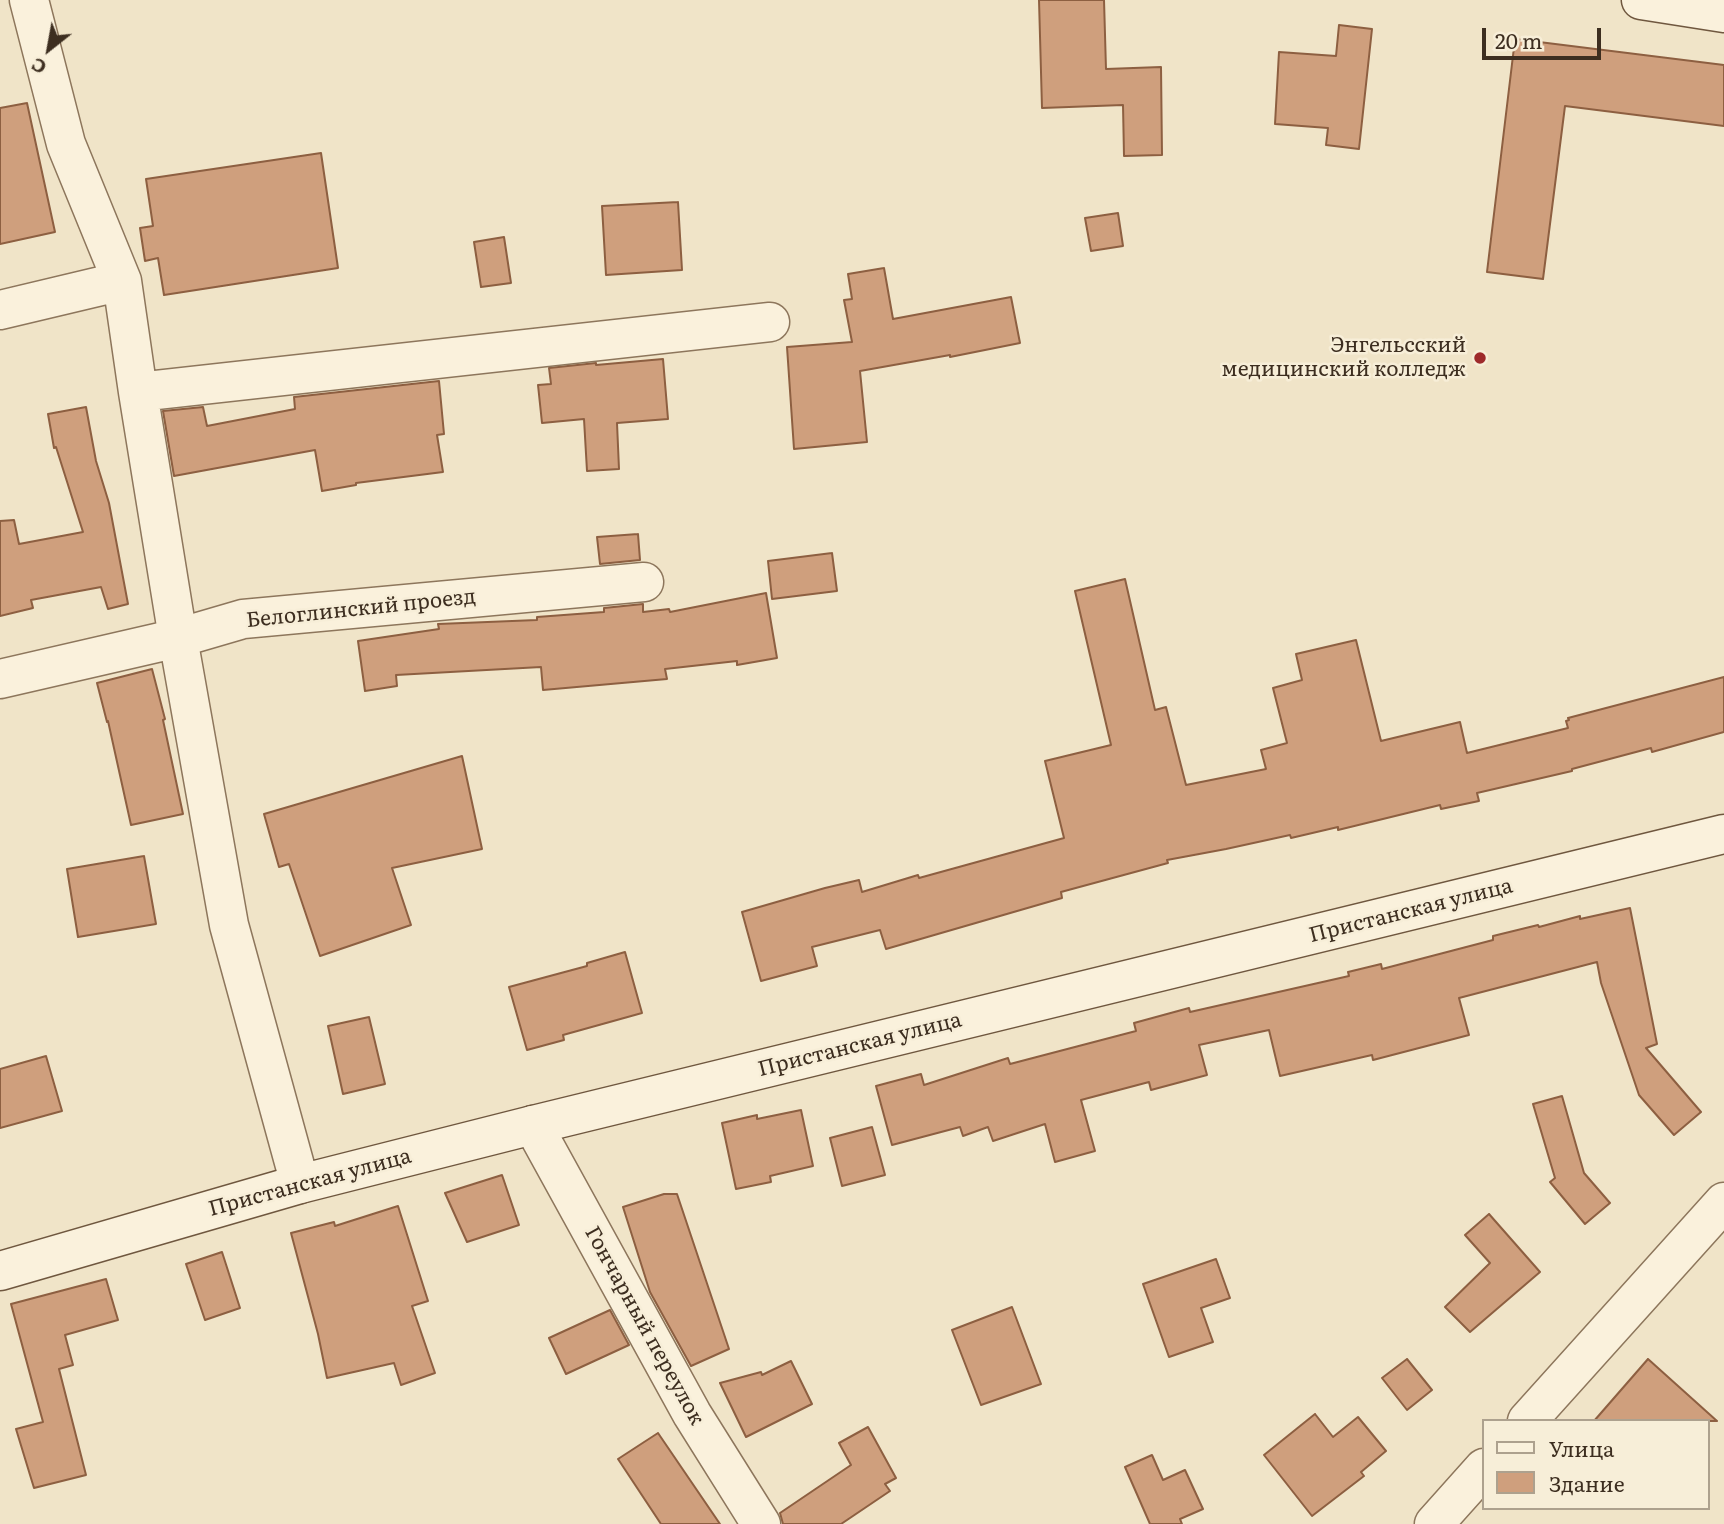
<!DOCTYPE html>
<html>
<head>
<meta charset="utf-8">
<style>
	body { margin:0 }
	#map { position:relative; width:1724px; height:1524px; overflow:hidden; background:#f0e4c8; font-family:Literata,serif }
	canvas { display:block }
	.legend { position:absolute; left:1482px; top:1419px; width:228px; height:91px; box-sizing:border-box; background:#f7eed8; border:2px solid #ada18e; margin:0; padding:9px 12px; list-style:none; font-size:21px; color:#3d2e20 }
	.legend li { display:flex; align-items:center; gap:14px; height:35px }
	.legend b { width:35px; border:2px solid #ada18e }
	.north { position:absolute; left:14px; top:14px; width:70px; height:70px; -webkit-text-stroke:5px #f7eed8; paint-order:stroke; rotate:211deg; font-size:19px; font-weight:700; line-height:28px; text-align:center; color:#3d2e20 }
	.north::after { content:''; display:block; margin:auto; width:24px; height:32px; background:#3d2e20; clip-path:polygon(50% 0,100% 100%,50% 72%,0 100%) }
	.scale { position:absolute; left:1482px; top:28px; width:119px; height:32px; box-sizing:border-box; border:4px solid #3d2e20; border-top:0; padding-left:9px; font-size:21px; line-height:24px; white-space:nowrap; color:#3d2e20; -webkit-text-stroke:5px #f7eed8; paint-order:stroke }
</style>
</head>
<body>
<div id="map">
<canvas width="1724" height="1524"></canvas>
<ul class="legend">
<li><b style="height:9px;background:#faf1dc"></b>Улица</li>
<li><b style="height:19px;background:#cf9f7d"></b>Здание</li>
</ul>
<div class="north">С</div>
<div class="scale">20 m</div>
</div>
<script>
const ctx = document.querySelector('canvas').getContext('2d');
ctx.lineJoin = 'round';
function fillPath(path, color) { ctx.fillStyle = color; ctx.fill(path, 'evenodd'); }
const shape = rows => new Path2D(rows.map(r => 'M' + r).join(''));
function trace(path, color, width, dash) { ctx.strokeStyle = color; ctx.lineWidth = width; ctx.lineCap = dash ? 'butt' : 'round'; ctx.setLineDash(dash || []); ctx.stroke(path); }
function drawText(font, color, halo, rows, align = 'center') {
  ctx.font = font + ' Literata,serif'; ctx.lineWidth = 5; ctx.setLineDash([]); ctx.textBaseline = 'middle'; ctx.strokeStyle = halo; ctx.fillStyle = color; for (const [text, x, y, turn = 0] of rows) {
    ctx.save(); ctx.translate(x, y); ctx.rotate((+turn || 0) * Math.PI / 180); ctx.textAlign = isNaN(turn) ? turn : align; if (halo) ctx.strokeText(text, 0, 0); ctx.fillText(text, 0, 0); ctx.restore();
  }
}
const building = shape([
	[1039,0,1104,0,1106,69,1161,67,1162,155,1124,156,1123,105,1042,108,1039,0],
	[1339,25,1372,29,1359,149,1326,145,1328,128,1275,124,1279,52,1336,56,1339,25],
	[1515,39,1724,65,1724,126,1565,106,1543,279,1487,272,1515,39],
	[27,103,55,232,0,244,0,108,27,103],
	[321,153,338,268,164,295,158,258,145,261,140,228,153,226,146,179,321,153],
	[678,202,682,270,606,275,602,206,678,202],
	[1118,213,1123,246,1091,251,1085,218,1118,213],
	[504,237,511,283,481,287,474,242,504,237],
	[884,268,893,319,1011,297,1020,343,950,357,950,355,860,371,867,442,794,449,787,347,852,342,844,300,852,299,848,274,884,268],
	[663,359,668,419,617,423,619,469,587,471,584,419,542,423,538,385,551,384,549,368,596,363,596,365,663,359],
	[439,381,444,434,437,435,443,472,356,483,356,485,322,491,315,450,174,476,163,411,203,407,207,426,295,409,294,397,439,381],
	[86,407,96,461,109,503,128,604,108,609,101,587,31,600,33,608,0,616,0,521,14,520,19,544,83,532,56,447,54,448,48,414,86,407],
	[638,534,640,560,600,564,597,537,638,534],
	[832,553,837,591,772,599,768,561,832,553],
	[1125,579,1155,710,1166,707,1186,785,1266,769,1261,750,1287,743,1273,688,1302,680,1296,654,1356,640,1381,741,1460,722,1467,753,1568,728,1566,721,1569,720,1568,718,1724,677,1724,732,1652,752,1651,748,1572,769,1572,771,1477,793,1479,801,1441,809,1440,805,1338,830,1338,827,1291,838,1290,835,1226,849,1167,860,1168,863,1061,892,1062,898,886,949,880,930,812,947,817,966,761,981,742,912,825,888,859,880,862,892,918,875,919,878,1064,838,1045,761,1111,745,1075,591,1125,579],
	[766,593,777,658,737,665,737,661,665,669,667,679,543,690,541,667,396,675,397,686,365,691,358,641,439,629,438,624,537,620,537,617,604,612,604,608,643,604,643,612,669,609,670,612,766,593],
	[152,669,165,719,163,720,183,814,131,825,108,721,107,722,97,683,152,669],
	[462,756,482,849,392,868,411,925,320,956,289,864,279,867,264,814,462,756],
	[144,856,156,924,78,937,67,869,144,856],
	[1630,908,1657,1044,1646,1048,1701,1112,1674,1135,1639,1095,1601,983,1597,962,1459,998,1469,1035,1373,1060,1372,1055,1280,1076,1269,1030,1199,1045,1207,1075,1151,1090,1149,1082,1081,1100,1095,1151,1055,1162,1045,1124,993,1141,988,1127,963,1136,960,1127,892,1145,876,1086,921,1074,924,1085,1008,1058,1010,1064,1136,1031,1134,1023,1189,1008,1190,1012,1349,976,1348,972,1381,964,1382,969,1493,940,1493,936,1538,925,1539,927,1580,916,1580,919,1630,908],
	[625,952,642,1013,563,1035,564,1040,527,1050,509,987,587,966,587,963,625,952],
	[369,1017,385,1084,343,1094,328,1026,369,1017],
	[46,1056,62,1111,0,1128,0,1069,46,1056],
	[1562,1096,1584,1173,1610,1203,1585,1224,1550,1182,1555,1178,1533,1104,1562,1096],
	[801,1110,813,1166,770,1176,771,1182,736,1189,722,1123,757,1115,757,1119,801,1110],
	[872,1127,885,1175,842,1186,830,1138,872,1127],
	[502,1175,519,1225,467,1242,445,1193,502,1175],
	[664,1194,677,1194,729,1349,691,1366,650,1292,623,1207,664,1194],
	[398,1206,428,1301,412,1306,435,1373,401,1385,394,1363,327,1378,318,1334,291,1233,334,1222,335,1226,398,1206],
	[1489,1214,1540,1272,1470,1332,1445,1307,1490,1263,1465,1235,1489,1214],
	[222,1252,240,1308,205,1320,186,1264,222,1252],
	[1216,1259,1230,1298,1201,1308,1213,1342,1169,1357,1143,1284,1216,1259],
	[106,1279,118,1320,65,1335,73,1365,59,1369,86,1475,34,1488,16,1429,43,1422,11,1304,106,1279],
	[1012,1307,1041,1384,981,1405,952,1330,1012,1307],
	[610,1310,629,1345,566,1374,549,1338,610,1310],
	[1407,1359,1432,1390,1407,1410,1382,1378,1407,1359],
	[1648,1359,1717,1421,1594,1421,1648,1359],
	[791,1361,812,1404,746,1437,720,1383,761,1372,762,1375,791,1361],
	[1315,1414,1333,1437,1358,1417,1386,1451,1361,1472,1364,1476,1312,1516,1264,1455,1315,1414],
	[868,1427,896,1478,885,1484,890,1491,841,1524,783,1524,780,1513,851,1465,839,1443,868,1427],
	[658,1433,720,1524,661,1524,618,1459,658,1433],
	[1152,1455,1163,1480,1185,1470,1203,1509,1180,1519,1182,1524,1150,1524,1125,1467,1152,1455]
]);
const street = shape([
	[29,0,66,144,122,281,138,392,178,638,229,925,300,1184],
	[0,310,122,281],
	[138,392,770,322],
	[0,679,178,638,243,619,644,582],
	[533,1125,692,1414,761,1524],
	[1527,1421,1724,1202],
	[1434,1524,1484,1468]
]);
const secondary = shape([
	[1641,0,1724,13],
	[0,1271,300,1184,533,1125,1724,834]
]);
const markers = [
	[1480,358,7,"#9e2a2b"]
];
const poiNames = [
	["Энгельсский",1466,346],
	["медицинский колледж",1466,370]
];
const streetNames = [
	["Белоглинский проезд",361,609,-6],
	["Пристанская улица",1411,911,-14],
	["Пристанская улица",860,1045,-14],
	["Пристанская улица",310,1183,-15],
	["Гончарный переулок",644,1326,61]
];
fillPath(building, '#cf9f7d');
trace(building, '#8d5f41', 2);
trace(street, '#8d765c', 41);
trace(secondary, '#6f573f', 41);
trace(street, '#faf1dc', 38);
trace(secondary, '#faf1dc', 38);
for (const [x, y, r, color] of markers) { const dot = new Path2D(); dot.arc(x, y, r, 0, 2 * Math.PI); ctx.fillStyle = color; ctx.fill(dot); trace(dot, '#f7eed8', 2.5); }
drawText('21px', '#3d2e20', '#f7eed8', poiNames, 'right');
drawText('21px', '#3d2e20', '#f7eed8', streetNames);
</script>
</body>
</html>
